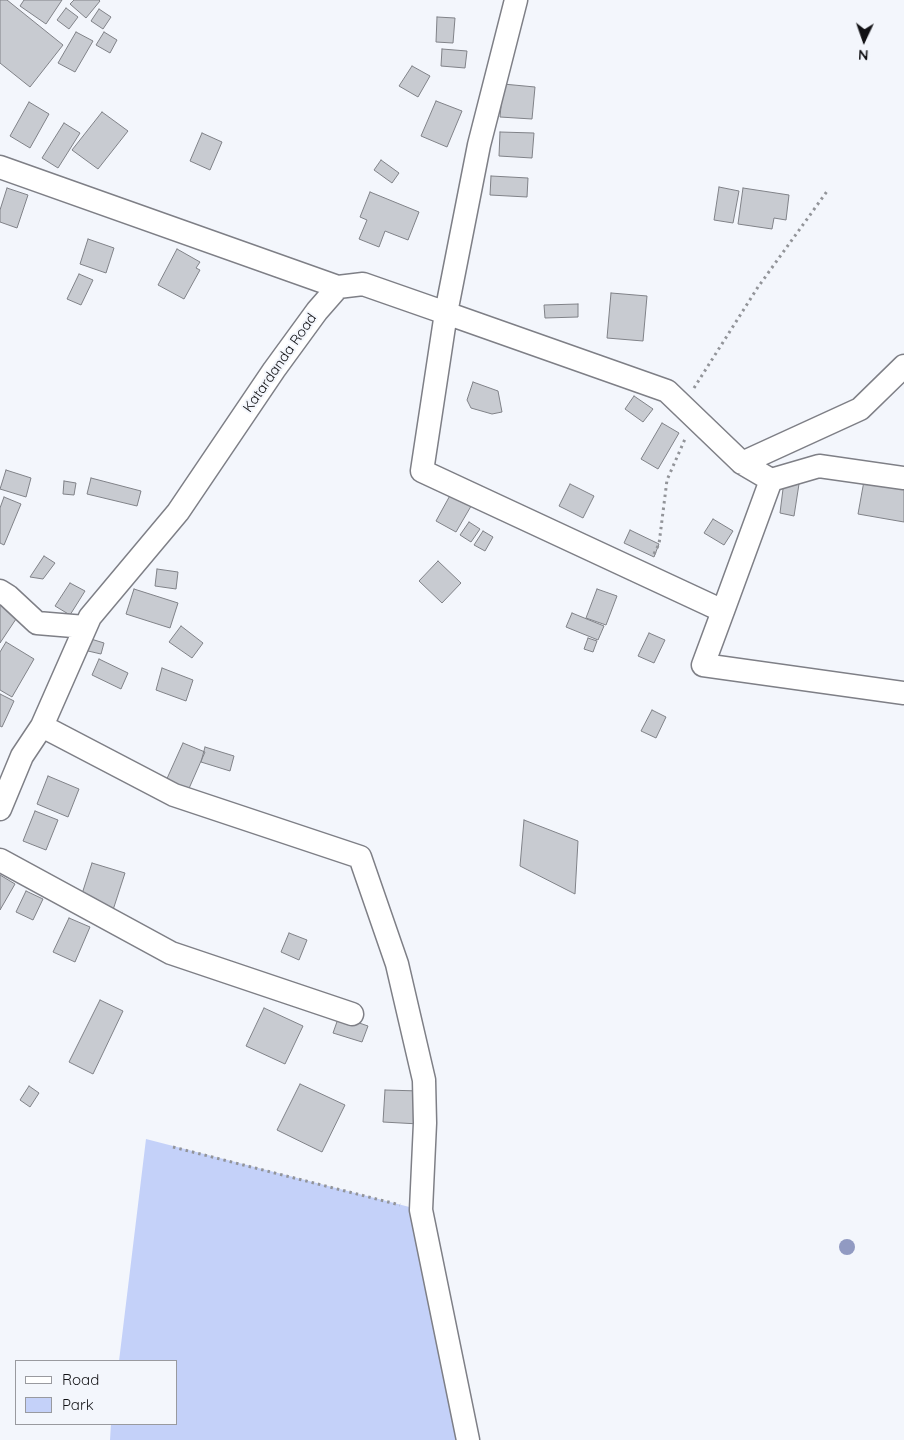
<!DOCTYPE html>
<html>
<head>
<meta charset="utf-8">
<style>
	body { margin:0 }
	#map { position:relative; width:904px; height:1440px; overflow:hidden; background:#f3f6fc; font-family:Quicksand,sans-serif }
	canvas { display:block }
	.legend { position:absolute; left:15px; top:1360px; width:162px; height:65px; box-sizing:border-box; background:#f3f6fc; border:1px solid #999a9f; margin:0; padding:6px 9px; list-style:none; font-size:15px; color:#111114 }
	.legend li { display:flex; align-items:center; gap:10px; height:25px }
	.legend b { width:25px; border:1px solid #999a9f }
	.north { position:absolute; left:839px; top:15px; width:50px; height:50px; -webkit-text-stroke:4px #f3f6fc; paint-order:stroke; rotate:183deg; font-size:14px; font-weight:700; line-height:20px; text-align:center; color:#111114 }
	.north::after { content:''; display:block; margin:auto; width:18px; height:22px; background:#111114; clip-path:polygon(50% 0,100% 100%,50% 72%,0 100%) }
</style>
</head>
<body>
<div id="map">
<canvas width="904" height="1440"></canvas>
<ul class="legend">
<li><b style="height:6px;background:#fff"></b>Road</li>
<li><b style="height:14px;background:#c4d1f9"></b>Park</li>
</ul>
<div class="north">N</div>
</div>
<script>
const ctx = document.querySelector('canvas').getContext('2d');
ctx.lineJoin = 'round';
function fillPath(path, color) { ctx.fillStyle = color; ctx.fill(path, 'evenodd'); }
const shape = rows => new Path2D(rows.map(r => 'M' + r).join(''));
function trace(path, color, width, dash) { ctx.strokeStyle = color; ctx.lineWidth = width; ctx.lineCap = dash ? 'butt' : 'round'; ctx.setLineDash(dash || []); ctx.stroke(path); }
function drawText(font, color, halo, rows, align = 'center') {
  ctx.font = font + ' Quicksand,sans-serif'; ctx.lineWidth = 4; ctx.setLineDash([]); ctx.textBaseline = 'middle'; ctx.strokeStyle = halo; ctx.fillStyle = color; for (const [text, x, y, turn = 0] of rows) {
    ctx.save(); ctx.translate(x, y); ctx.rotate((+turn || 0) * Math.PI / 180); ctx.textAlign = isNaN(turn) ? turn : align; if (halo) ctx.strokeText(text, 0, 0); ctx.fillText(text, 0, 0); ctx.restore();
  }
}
const green = shape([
	[146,1139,421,1210,468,1440,110,1440,111,1424,176,1424,176,1361,119,1361]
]);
const building = shape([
	[0,0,7,0,63,45,30,87,0,63,0,0],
	[24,0,62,0,46,24,20,6,24,0],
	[74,0,99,0,100,1,86,18,70,4,74,0],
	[66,8,78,17,69,29,57,20,66,8],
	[99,9,111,17,103,29,91,21,99,9],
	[437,17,455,18,453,43,436,42,437,17],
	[76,32,93,41,75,72,58,63,76,32],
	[104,32,117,40,110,53,96,45,104,32],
	[442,49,467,51,465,68,441,66,442,49],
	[412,66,430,76,418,97,399,86,412,66],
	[503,84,535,87,532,119,500,117,503,84],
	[436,101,462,111,447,147,421,136,436,101],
	[29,102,49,114,30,148,10,136,29,102],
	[102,112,128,131,98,169,72,150,102,112],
	[64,123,80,133,58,168,42,158,64,123],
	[500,132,534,133,532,158,499,156,500,132],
	[202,133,222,142,210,170,190,161,202,133],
	[381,160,399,173,392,183,374,170,381,160],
	[491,176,528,178,527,197,490,195,491,176],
	[719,187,739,191,733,223,714,220,719,187],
	[7,188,28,195,17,228,0,222,0,210,7,188],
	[743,188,789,195,786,220,774,218,772,229,738,224,743,188],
	[370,192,419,212,408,240,385,231,379,247,359,239,367,220,360,217,370,192],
	[88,239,114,248,106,273,80,264,88,239],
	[177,249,200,262,196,268,200,270,184,299,158,285,177,249],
	[79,274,93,280,81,305,67,299,79,274],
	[611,293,647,296,643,341,607,338,611,293],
	[578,304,578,317,545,318,544,305,578,304],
	[473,382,498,391,502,412,492,414,471,408,467,400,473,382],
	[634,396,653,409,643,422,625,409,634,396],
	[662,423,679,433,658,469,641,459,662,423],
	[6,470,31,478,26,497,0,489,6,470],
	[91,478,141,491,137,506,87,494,91,478],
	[64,481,76,483,74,495,63,494,64,481],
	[784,481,799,484,794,516,780,513,784,481],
	[864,481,904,488,904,522,858,514,864,481],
	[570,484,594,496,583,518,559,506,570,484],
	[453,490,474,501,456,532,436,521,453,490],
	[4,497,21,504,4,545,0,543,0,508,4,497],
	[713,519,733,531,724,545,704,533,713,519],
	[469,522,480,529,471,542,460,535,469,522],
	[630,530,659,544,654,557,624,543,630,530],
	[483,531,493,537,485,551,474,545,483,531],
	[44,556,55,563,43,579,30,577,44,556],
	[438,561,461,583,442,603,419,581,438,561],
	[157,569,178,572,176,589,155,586,157,569],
	[70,583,85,591,70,615,55,606,70,583],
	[134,589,178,603,170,628,126,614,134,589],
	[597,589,617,596,606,625,586,618,597,589],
	[0,605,18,616,0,643,0,605],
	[572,613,604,626,598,640,566,627,572,613],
	[181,626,203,643,192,658,169,642,181,626],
	[649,633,665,640,654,663,638,656,649,633],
	[588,638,597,641,593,652,584,649,588,638],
	[91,639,104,643,101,654,88,651,91,639],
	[6,642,34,659,12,697,0,690,0,652,6,642],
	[99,659,128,673,121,689,92,675,99,659],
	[162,668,193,680,186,701,156,690,162,668],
	[0,694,14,701,2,727,0,726,0,694],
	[652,710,666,717,656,738,641,731,652,710],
	[183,743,205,752,187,793,165,783,183,743],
	[205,747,234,756,230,771,201,762,205,747],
	[48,776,79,789,68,817,37,804,48,776],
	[35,811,58,820,46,850,23,841,35,811],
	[524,820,578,841,575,894,520,866,524,820],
	[92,863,125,873,113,910,80,900,92,863],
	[0,875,15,884,0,910,0,875],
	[26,891,43,899,33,920,16,912,26,891],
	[69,918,90,927,75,962,53,952,69,918],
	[289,933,307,940,299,960,281,952,289,933],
	[100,1000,123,1011,93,1074,69,1062,100,1000],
	[264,1008,303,1026,285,1064,246,1046,264,1008],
	[339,1016,368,1026,362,1042,333,1033,339,1016],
	[300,1084,345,1105,322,1152,277,1130,300,1084],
	[29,1086,39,1093,30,1107,20,1100,29,1086],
	[385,1090,420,1091,419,1124,383,1122,385,1090]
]);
const path = shape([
	[694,388,758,287,828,190],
	[654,554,659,544,667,480,685,439],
	[173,1147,400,1205]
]);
const minor = shape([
	[0,167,338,287],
	[904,366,860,409,742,463,667,391,446,313,422,471,723,611,703,665,904,693],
	[771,480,819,466,904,478],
	[0,591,8,596,37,623,85,627],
	[723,611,771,480,742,463],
	[42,726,174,795,360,857,397,964,424,1080,425,1123,421,1210,468,1440],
	[0,809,22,756,42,726,90,617,178,512,274,370,317,311,338,287,363,284,446,313,479,145,516,0],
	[0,860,171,953,352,1014]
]);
const trees = [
	[847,1247]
];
const streetNames = [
	["Katardanda Road",280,363,-55]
];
fillPath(green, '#c4d1f9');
fillPath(building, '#c8cbd1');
trace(building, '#808288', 1);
trace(minor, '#7e7f86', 25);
trace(path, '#929499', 3, [2.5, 4]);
trace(minor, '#fff', 22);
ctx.fillStyle = '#919ac2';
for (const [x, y] of trees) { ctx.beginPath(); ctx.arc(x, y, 8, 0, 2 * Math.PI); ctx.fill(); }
drawText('14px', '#111114', '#f3f6fc', streetNames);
</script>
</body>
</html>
